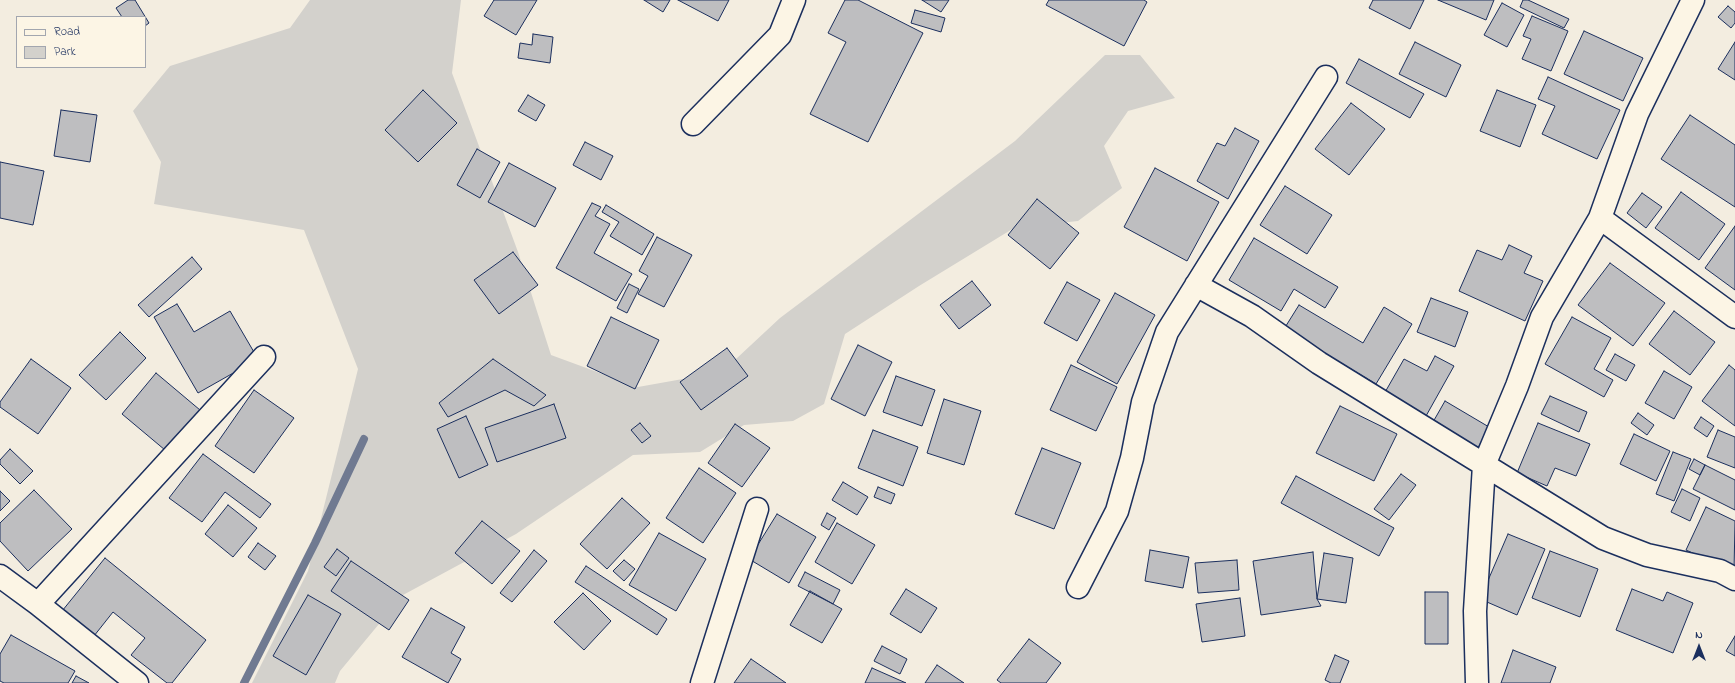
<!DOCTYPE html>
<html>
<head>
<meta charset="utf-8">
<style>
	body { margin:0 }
	#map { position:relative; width:1735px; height:683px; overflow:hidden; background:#f3ede0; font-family:"Indie Flower",sans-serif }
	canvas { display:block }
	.legend { position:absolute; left:16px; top:16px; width:130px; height:52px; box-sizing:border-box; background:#fcf5e5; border:1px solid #a2a6af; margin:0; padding:5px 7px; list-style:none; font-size:12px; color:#1b2f5e }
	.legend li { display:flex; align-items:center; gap:8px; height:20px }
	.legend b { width:20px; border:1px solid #a2a6af }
	.north { position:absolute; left:1679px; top:627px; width:40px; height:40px; -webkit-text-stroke:3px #fcf5e5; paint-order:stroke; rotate:0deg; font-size:11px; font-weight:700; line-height:16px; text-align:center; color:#1b2f5e }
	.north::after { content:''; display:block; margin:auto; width:14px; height:18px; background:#1b2f5e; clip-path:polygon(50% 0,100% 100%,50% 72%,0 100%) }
</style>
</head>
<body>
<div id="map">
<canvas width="1735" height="683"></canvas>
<ul class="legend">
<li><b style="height:5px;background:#fcf5e5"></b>Road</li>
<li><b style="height:11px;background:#d3d1cc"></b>Park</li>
</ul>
<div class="north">N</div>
</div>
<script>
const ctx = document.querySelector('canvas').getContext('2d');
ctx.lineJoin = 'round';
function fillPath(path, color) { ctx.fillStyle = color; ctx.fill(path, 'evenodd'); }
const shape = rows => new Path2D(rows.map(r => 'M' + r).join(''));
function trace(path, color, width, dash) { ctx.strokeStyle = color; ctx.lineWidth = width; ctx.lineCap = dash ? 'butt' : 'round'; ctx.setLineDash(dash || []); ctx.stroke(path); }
const green = shape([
	[310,0,461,0,452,73,518,252,551,355,638,387,722,372,780,318,1015,141,1105,55,1140,55,1175,98,1128,111,1104,146,1122,188,1078,221,1014,228,919,286,845,334,824,404,793,421,744,425,700,452,633,455,516,534,403,595,340,671,335,683,252,683,308,571,358,369,304,230,154,204,161,162,133,111,170,66,290,28]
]);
const stream = shape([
	[244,683,315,543,364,439]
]);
const building = shape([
	[128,0,135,0,149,23,145,26,145,17,122,17,116,8,128,0],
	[494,0,537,0,516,35,484,16,494,0],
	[644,0,670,0,663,12,644,0],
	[678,0,729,0,718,21,678,0],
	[845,0,858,0,923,33,868,142,810,114,846,42,828,33,845,0],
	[922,0,949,0,941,12,922,0],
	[1049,0,1144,0,1147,2,1124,46,1046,5,1049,0],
	[1373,0,1424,0,1410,29,1369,8,1373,0],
	[1438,0,1494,0,1486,20,1438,0],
	[1523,0,1528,0,1569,19,1564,28,1520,7,1523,0],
	[1502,3,1524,15,1507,47,1484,35,1502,3],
	[1728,6,1735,12,1735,23,1731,28,1718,17,1728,6],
	[915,10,945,18,941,32,911,23,915,10],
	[1532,16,1568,31,1551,71,1522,59,1531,39,1523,36,1532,16],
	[1584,31,1643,58,1623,101,1564,74,1584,31],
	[533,34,553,37,550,63,518,58,520,43,532,45,533,34],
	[1415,42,1461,65,1446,97,1399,74,1415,42],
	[1735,42,1735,80,1718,69,1735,42],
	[1359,59,1424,94,1410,118,1346,83,1359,59],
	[1548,77,1620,110,1597,159,1542,134,1555,106,1538,99,1548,77],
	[423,90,457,123,418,162,385,130,423,90],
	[1497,90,1536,105,1520,147,1480,131,1497,90],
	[528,95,545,105,536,121,518,111,528,95],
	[1351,103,1385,129,1349,175,1315,149,1351,103],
	[61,110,97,115,90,162,54,156,61,110],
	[1690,115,1735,145,1735,207,1661,159,1690,115],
	[1235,128,1259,141,1228,199,1197,181,1217,143,1225,146,1235,128],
	[585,142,613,156,601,180,573,165,585,142],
	[477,149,500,162,480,198,457,185,477,149],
	[0,162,44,171,33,225,0,218,0,162],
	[509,163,556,188,535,227,488,202,509,163],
	[1155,168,1219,202,1187,261,1124,227,1155,168],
	[1285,186,1332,215,1307,254,1260,225,1285,186],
	[1681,192,1725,224,1699,260,1655,228,1681,192],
	[1642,193,1662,207,1646,228,1627,213,1642,193],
	[1037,199,1079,233,1050,269,1008,235,1037,199],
	[592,203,601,207,595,216,610,224,594,253,632,274,616,301,556,268,592,203],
	[606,205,654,234,642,255,610,236,619,222,602,212,606,205],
	[1735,226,1735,290,1705,268,1735,226],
	[657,237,692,255,664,307,638,294,648,276,639,271,657,237],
	[1254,238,1338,287,1325,308,1294,289,1281,311,1229,280,1254,238],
	[1509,245,1532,256,1524,273,1543,281,1525,321,1459,291,1477,250,1502,260,1509,245],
	[513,252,538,285,499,314,474,280,513,252],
	[192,257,202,269,149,317,138,305,192,257],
	[1610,263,1665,303,1633,346,1578,305,1610,263],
	[972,281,991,305,959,329,940,305,972,281],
	[1067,282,1100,300,1077,341,1044,323,1067,282],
	[629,284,639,289,627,313,617,308,629,284],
	[1115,293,1155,315,1117,384,1077,362,1115,293],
	[1431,298,1468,312,1455,347,1417,332,1431,298],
	[177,304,194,332,230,311,258,359,198,393,154,317,177,304],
	[1299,305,1363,343,1384,307,1412,324,1376,384,1284,329,1299,305],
	[1674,311,1715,342,1690,375,1649,344,1674,311],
	[611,317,659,340,635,389,587,366,611,317],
	[1572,317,1611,338,1594,369,1613,380,1604,397,1545,364,1572,317],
	[120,332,146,358,106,400,79,375,120,332],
	[858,345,892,362,865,416,831,399,858,345],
	[727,348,748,376,701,410,680,382,727,348],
	[1615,354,1635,365,1626,381,1606,370,1615,354],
	[1435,356,1454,366,1426,416,1384,394,1404,359,1427,371,1435,356],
	[31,359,71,388,38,434,0,407,0,402,31,359],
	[493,359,546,395,534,406,505,390,448,417,439,403,493,359],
	[1071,365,1117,387,1096,431,1050,410,1071,365],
	[1729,365,1735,370,1735,426,1702,401,1729,365],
	[1664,371,1692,387,1674,419,1645,403,1664,371],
	[156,373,200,410,165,450,122,414,156,373],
	[896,376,935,390,922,426,883,412,896,376],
	[254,390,294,418,254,473,215,446,254,390],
	[1550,396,1587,412,1579,432,1541,414,1550,396],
	[944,399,981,411,964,465,927,453,944,399],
	[1445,401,1489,427,1478,448,1433,422,1445,401],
	[554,404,566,438,497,462,485,428,554,404],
	[1340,406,1397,434,1374,481,1316,453,1340,406],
	[1638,413,1654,425,1647,435,1631,423,1638,413],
	[466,416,488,465,459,478,437,429,466,416],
	[1701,417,1714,426,1707,437,1694,428,1701,417],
	[640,423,651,436,642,443,631,430,640,423],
	[1538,423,1590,444,1576,476,1555,468,1547,486,1517,473,1538,423],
	[735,424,770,448,742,487,708,463,735,424],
	[873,430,918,447,903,486,858,468,873,430],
	[1718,430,1735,437,1735,468,1707,457,1718,430],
	[1634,434,1670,451,1656,481,1620,464,1634,434],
	[1042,448,1081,463,1054,529,1015,514,1042,448],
	[10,449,33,471,20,484,0,464,0,460,10,449],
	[1673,452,1691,459,1674,501,1656,494,1673,452],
	[203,454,271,504,260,518,225,492,202,522,169,498,203,454],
	[1694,459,1705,465,1700,475,1689,469,1694,459],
	[1705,465,1735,480,1735,510,1693,489,1705,465],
	[699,468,736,493,703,543,666,518,699,468],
	[1401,474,1416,485,1389,520,1374,509,1401,474],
	[1296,476,1394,528,1379,556,1281,503,1296,476],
	[843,482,868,497,857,515,832,500,843,482],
	[878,487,895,494,891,504,874,497,878,487],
	[1682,489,1700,498,1690,521,1671,512,1682,489],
	[34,490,72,529,28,571,0,541,0,523,34,490],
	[0,491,10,501,0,511,0,491],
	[622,498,650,523,607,569,580,544,622,498],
	[228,505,257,528,233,557,205,534,228,505],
	[1706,507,1735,521,1734,572,1686,550,1706,507],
	[827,513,836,518,829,530,821,525,827,513],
	[777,514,816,537,789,583,749,559,777,514],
	[482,521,520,551,492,584,455,553,482,521],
	[837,523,875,545,852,584,815,562,837,523],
	[659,533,706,559,676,611,629,585,659,533],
	[1508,534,1545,549,1517,615,1480,599,1508,534],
	[258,543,276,556,265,570,248,557,258,543],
	[337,549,349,558,336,576,324,567,337,549],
	[534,550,547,561,512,602,500,593,534,550],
	[1150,550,1189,557,1183,588,1145,581,1150,550],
	[1550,551,1598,569,1580,617,1532,598,1550,551],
	[1313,552,1317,599,1321,606,1261,615,1253,561,1313,552],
	[1324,553,1353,558,1346,603,1317,599,1324,553],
	[105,558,206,640,172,683,167,683,131,655,145,638,113,612,90,641,58,616,105,558],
	[624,560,635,569,624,581,613,571,624,560],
	[1237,560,1239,590,1198,593,1195,563,1237,560],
	[351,561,409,600,389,630,331,591,351,561],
	[586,566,667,619,657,635,575,582,586,566],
	[805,572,840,590,833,604,798,586,805,572],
	[906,589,937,608,921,633,890,614,906,589],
	[1632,589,1663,601,1667,592,1693,603,1673,653,1616,630,1632,589],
	[810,591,842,609,822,643,790,625,810,591],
	[1425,592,1448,592,1448,644,1425,644,1425,592],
	[583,593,611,621,584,650,554,622,583,593],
	[308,595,341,614,306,675,273,656,308,595],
	[1240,598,1245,636,1202,642,1196,604,1240,598],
	[431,608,465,627,451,653,461,659,448,683,402,657,431,608],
	[11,635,75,671,68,683,4,683,0,681,0,654,11,635],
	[1735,636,1735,656,1726,651,1735,636],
	[1029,639,1061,663,1046,683,1001,683,997,680,1029,639],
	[882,646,907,659,900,674,874,661,882,646],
	[1513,650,1556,667,1550,683,1501,683,1513,650],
	[1335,655,1349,661,1340,683,1331,683,1325,680,1335,655],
	[751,659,786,683,734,683,751,659],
	[937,665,964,683,925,683,937,665],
	[872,668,906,683,865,683,872,668],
	[76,676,89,683,72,683,76,676]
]);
const minor = shape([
	[693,124,780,35,794,0],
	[1600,218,1735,317],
	[1196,285,1252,316,1319,363,1603,538,1647,555,1720,571,1735,579],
	[0,576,38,604,137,683],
	[1078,587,1117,511,1132,458,1143,402,1167,332,1326,77],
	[38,604,264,357],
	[702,683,757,509],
	[1477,683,1475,611,1484,465,1517,386,1542,317,1600,218,1637,114,1693,0]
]);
fillPath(green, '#d3d1cc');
trace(stream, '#707a91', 8);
fillPath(building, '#bebec0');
trace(building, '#1b2f5e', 1);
trace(minor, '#1b2f5e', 25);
trace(minor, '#fcf5e5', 22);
</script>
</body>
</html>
